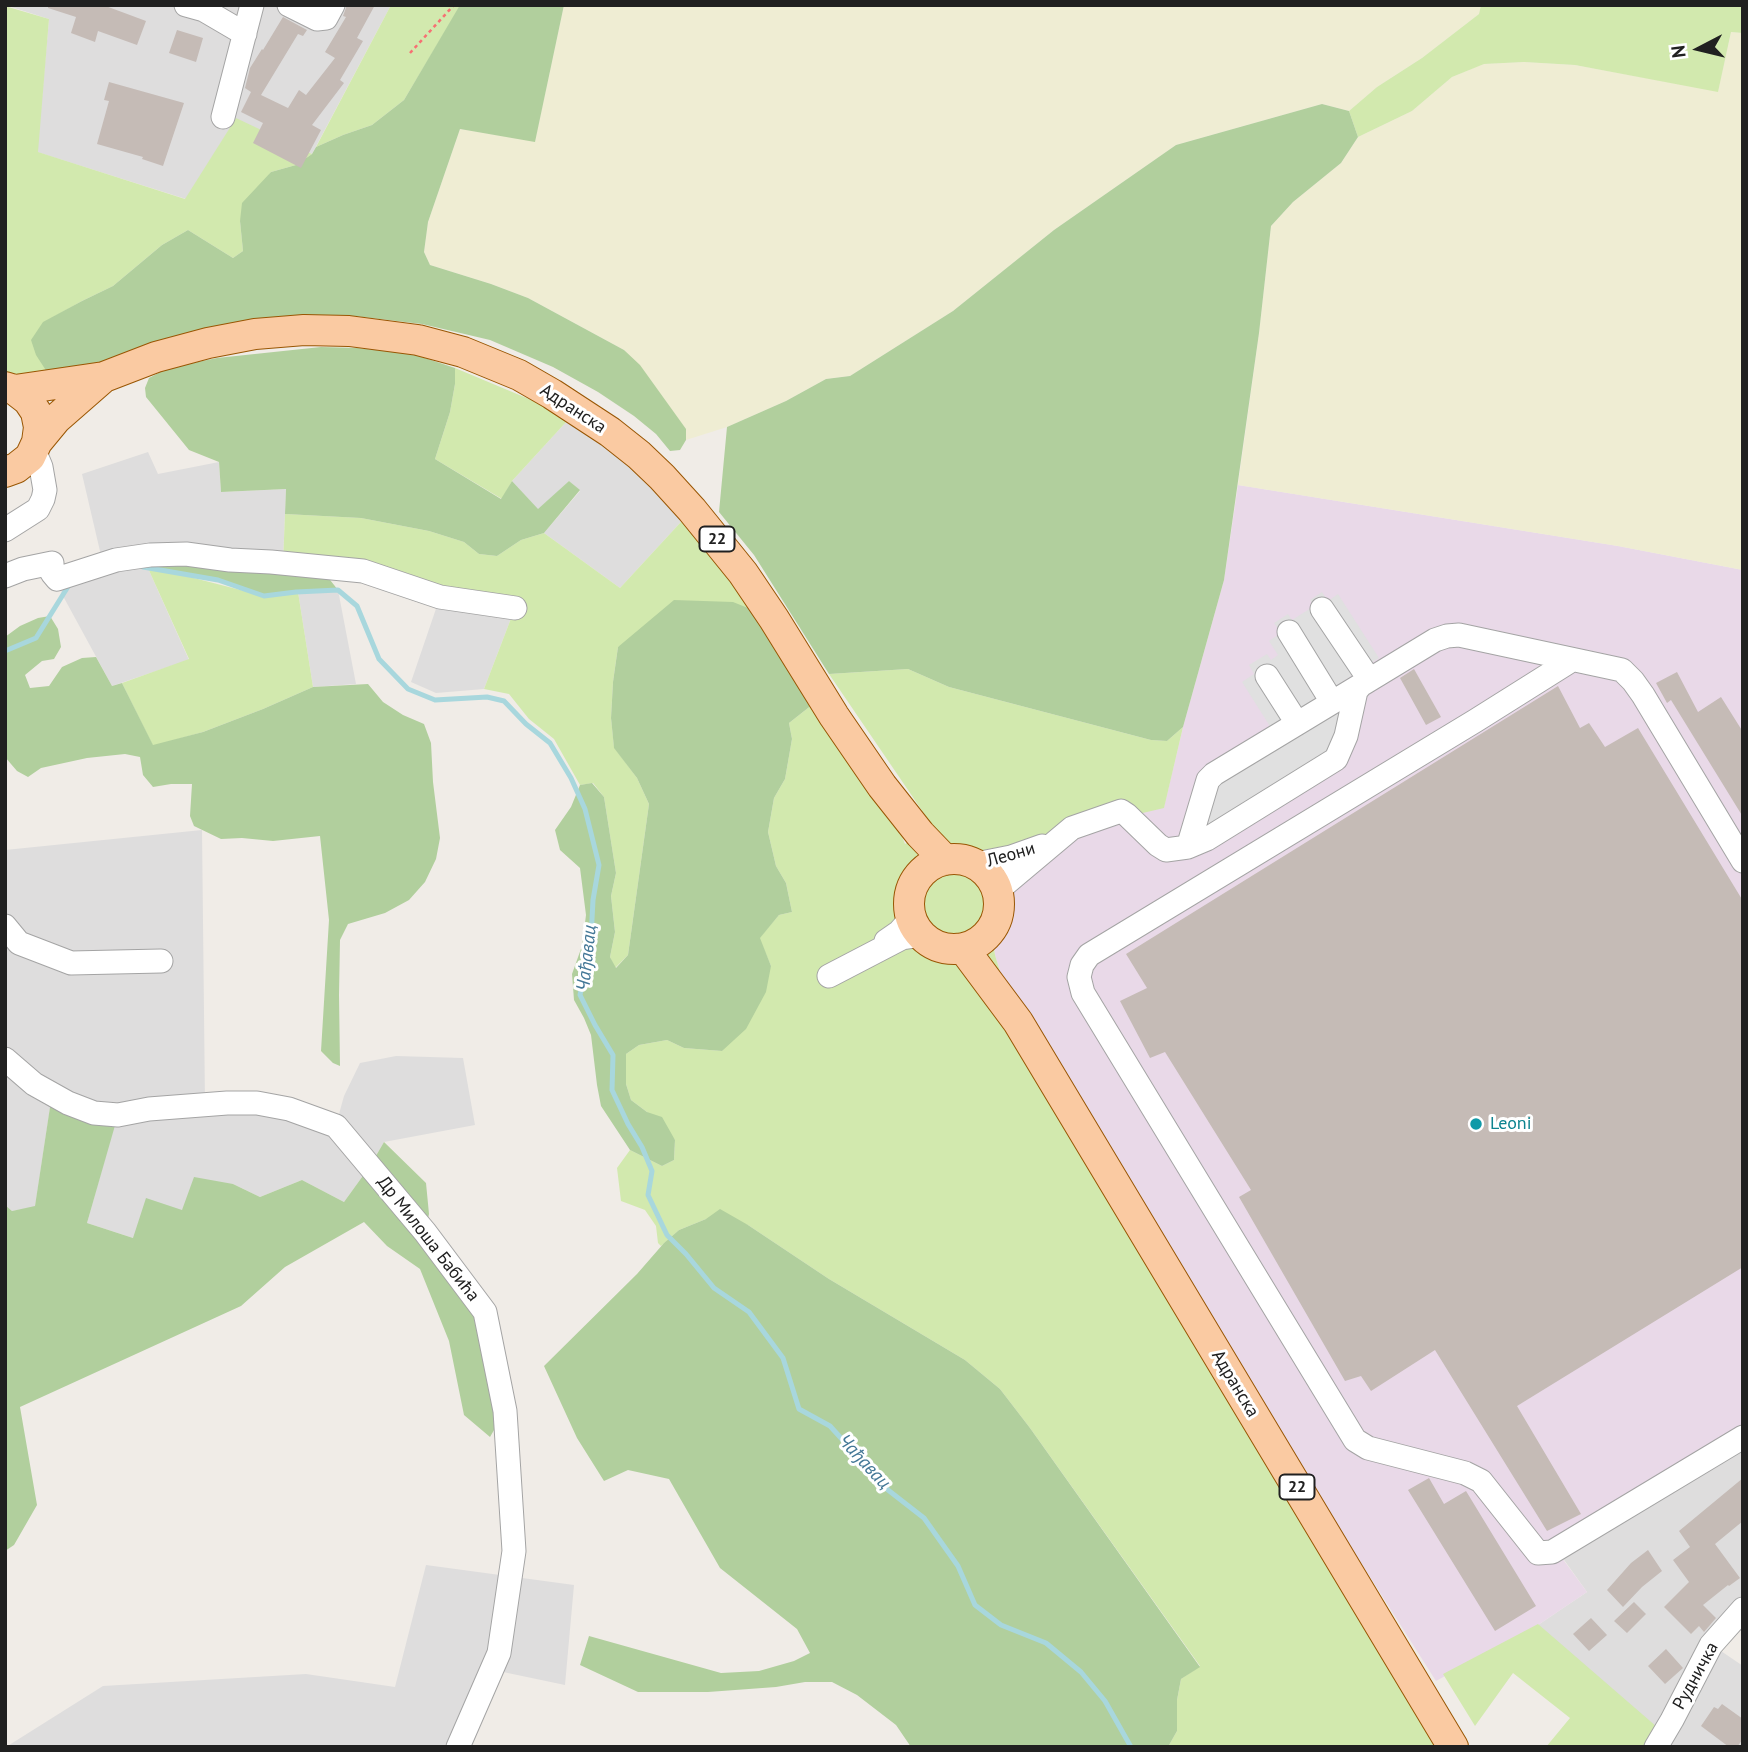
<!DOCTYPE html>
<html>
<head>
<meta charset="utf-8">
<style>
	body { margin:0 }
	#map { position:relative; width:1748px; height:1752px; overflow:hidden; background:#f0ece7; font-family:"PT Sans",sans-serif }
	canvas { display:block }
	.frame { position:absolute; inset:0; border:7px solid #202020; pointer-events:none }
	.north { position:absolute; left:1664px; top:14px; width:70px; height:70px; -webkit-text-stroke:5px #fff; paint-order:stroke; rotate:263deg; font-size:19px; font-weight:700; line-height:28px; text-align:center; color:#202020 }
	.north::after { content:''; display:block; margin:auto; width:24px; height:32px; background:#202020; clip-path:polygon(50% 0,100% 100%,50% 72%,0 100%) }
</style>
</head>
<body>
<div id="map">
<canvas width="1748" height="1752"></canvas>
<div class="frame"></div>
<div class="north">N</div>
</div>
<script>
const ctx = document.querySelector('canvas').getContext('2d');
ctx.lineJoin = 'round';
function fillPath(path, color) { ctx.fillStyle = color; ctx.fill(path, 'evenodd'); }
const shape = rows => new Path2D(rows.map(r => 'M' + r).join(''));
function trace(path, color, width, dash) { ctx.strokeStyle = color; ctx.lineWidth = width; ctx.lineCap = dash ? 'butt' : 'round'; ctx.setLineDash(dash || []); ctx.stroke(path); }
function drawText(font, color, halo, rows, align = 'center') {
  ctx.font = font + ' "PT Sans",sans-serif'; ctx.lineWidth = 6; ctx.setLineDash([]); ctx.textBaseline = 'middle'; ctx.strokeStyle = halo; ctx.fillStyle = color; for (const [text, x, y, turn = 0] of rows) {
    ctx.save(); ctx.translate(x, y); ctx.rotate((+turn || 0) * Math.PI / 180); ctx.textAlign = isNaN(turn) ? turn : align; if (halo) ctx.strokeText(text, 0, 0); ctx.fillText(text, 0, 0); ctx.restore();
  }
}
const residential = shape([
	[5,5,391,5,312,154,236,119,186,199,37,152,49,19],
	[577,410,692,510,620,588,544,533,580,491,569,481,538,510,512,481],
	[148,452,158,474,219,462,221,492,286,489,283,563,147,566,189,660,112,686,63,596,57,579,103,564,82,474],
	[338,590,356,684,313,687,298,592],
	[440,597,515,608,484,689,436,693,411,682],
	[202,830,205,1104,336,1125,344,1096,360,1063,396,1056,463,1058,475,1125,384,1142,370,1166,344,1202,302,1180,260,1197,233,1184,182,1210,133,1238,87,1223,117,1115,52,1095,35,1207,12,1211,5,1205,5,850],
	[1743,1450,1743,1595,1701,1640,1651,1734,1538,1625,1587,1592,1562,1557],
	[426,1565,574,1585,565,1685,503,1672,458,1747,6,1747,103,1686,306,1674,395,1687],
	[1718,1649,1743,1666,1743,1747,1665,1747]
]);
const industrial = shape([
	[1238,485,1618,546,1743,570,1743,1450,1562,1558,1587,1592,1538,1625,1436,1681,1018,1022,1006,991,995,955,991,929,995,920,999,906,997,891,1070,830,1164,807,1183,727,1224,580]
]);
const farmland = shape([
	[564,5,1481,5,1479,14,1422,58,1377,87,1349,111,1322,104,1176,145,1054,230,953,311,850,376,826,379,786,401,727,427,686,440,685,429,624,350,528,298,491,284,430,265,424,252,428,222,460,129,535,141],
	[1731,32,1743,33,1743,570,1618,546,1238,485,1259,333,1271,226,1293,202,1341,163,1358,137,1412,111,1452,77,1483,64,1524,62,1575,65,1718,91]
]);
const grass = shape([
	[391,5,461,5,404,100,372,125,343,135,316,147],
	[1481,5,1743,5,1743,33,1731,32,1718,92,1575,65,1524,62,1484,64,1452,77,1412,111,1358,137,1349,111,1377,87,1422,58,1479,14],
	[5,6,49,19,38,152,185,199,236,118,312,154,296,165,271,172,240,221,243,251,233,258,188,230,162,245,113,286,82,301,43,323,47,372,5,379],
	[455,368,548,407,567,421,512,481,502,499,435,459,450,412,455,384],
	[692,510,754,610,618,647,613,682,611,718,614,747,637,778,649,804,628,955,615,968,610,957,615,932,611,896,616,873,604,797,593,783,580,785,554,739,529,719,509,694,484,689,515,608,283,563,285,514,361,518,429,531,464,542,479,554,497,556,521,540,544,533,620,588],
	[147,566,264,596,298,592,313,687,263,709,203,732,153,746,122,683,189,659],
	[908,669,949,687,1151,740,1167,741,1183,727,1164,808,1070,830,997,891,990,878,980,867,966,860,955,859,829,674],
	[822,697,882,786,905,844,920,834,937,862,925,869,915,881,911,890,909,901,909,912,927,940,938,946,950,949,976,943,991,929,995,955,1006,991,1449,1747,1168,1747,1177,1731,1177,1700,1181,1679,1200,1666,1030,1428,1000,1389,965,1360,829,1279,748,1225,706,1219,679,1230,661,1246,658,1243,656,1226,645,1210,621,1201,617,1168,630,1150,662,1166,674,1160,675,1140,647,1112,631,1100,626,1084,626,1054,639,1045,667,1040,684,1048,722,1051,771,966,759,938,779,915,792,912,786,883,776,866,768,832,774,798,785,779,792,739,789,723],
	'918 903a36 36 0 1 1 72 0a36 36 0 1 1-72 0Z',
	[1538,1624,1657,1727,1644,1747,1546,1747,1570,1718,1513,1673,1475,1726,1443,1674]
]);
const forest = shape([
	[460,5,564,5,535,142,460,129,428,222,424,252,430,265,491,284,528,298,624,350,640,365,686,429,686,440,680,450,670,451,656,434,634,416,598,392,553,367,490,340,422,324,354,316,294,317,66,377,47,372,36,355,31,340,43,322,82,301,113,286,162,245,188,230,233,258,243,251,240,221,242,203,271,172,296,165,312,154,316,147,343,135,372,125,404,100],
	[1322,104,1349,111,1358,137,1341,163,1293,202,1271,226,1259,333,1224,580,1183,727,1167,741,1151,740,949,687,908,669,829,674,754,555,719,512,727,427,786,401,826,379,850,376,953,311,1054,230,1176,145],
	[321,347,358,348,413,354,455,368,455,384,450,412,435,459,501,499,512,481,538,509,569,481,580,490,544,533,521,540,497,556,479,554,464,542,429,531,361,518,285,514,286,489,221,492,219,462,189,450,146,397,145,388,149,378,168,368,217,358],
	[150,555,319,566,338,590,296,592,264,596,218,580,147,566],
	[674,600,733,602,753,610,822,697,789,723,792,739,785,779,774,798,768,832,776,866,786,883,792,912,779,915,760,938,771,966,766,992,746,1029,722,1051,684,1048,667,1040,639,1045,626,1054,626,1084,631,1100,647,1112,662,1117,675,1140,674,1160,662,1166,630,1150,601,1106,597,1085,591,1035,584,1018,574,1000,572,974,582,946,586,915,580,868,560,850,555,830,571,807,580,785,592,783,604,797,616,873,611,896,615,932,610,957,616,968,628,955,649,804,637,778,614,748,611,718,613,682,618,647],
	[50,616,58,629,61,647,54,659,42,661,25,675,30,688,49,686,62,667,82,658,96,657,112,686,122,683,153,745,203,732,263,709,313,687,368,684,383,702,403,715,424,724,431,743,433,782,440,838,436,859,425,882,409,900,385,913,348,924,340,940,339,995,340,1066,333,1063,321,1051,329,920,320,836,273,841,242,838,221,839,194,826,190,816,192,784,171,784,153,787,143,775,140,757,125,754,87,758,41,768,28,777,17,771,5,757,5,637,20,626,38,618],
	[52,1094,118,1115,87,1223,133,1238,146,1198,182,1210,194,1177,233,1184,260,1197,302,1180,344,1202,370,1166,384,1142,426,1183,429,1214,425,1232,485,1312,505,1411,490,1437,464,1415,449,1341,420,1269,387,1246,364,1222,285,1267,241,1306,20,1407,37,1505,14,1545,5,1551,5,1205,12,1211,35,1206],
	[720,1209,748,1225,829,1279,965,1360,1000,1389,1030,1428,1200,1667,1181,1679,1177,1700,1177,1731,1168,1747,911,1747,896,1725,857,1695,832,1682,805,1682,776,1687,708,1692,638,1692,580,1665,589,1636,721,1673,759,1671,794,1661,810,1653,797,1629,720,1568,669,1479,628,1470,604,1481,577,1438,544,1366,637,1274,664,1243,679,1230,706,1219]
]);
const parking = shape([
	[1322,592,1328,601,1338,594,1379,658,1271,728,1242,682,1254,674,1249,665,1267,654,1271,660,1278,655,1269,641,1281,633,1274,623,1288,614,1292,620,1314,606,1310,600],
	[1350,691,1342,748,1188,847,1208,780]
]);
const stream = shape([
	[143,567,218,580,264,596,296,592,338,590,357,606,379,659,408,689,435,700,487,697,504,701,526,724,550,743,571,778,585,809,599,865,593,900,591,938,580,995,595,1025,613,1055,612,1090,628,1124,642,1147,652,1171,648,1195,667,1235,686,1254,714,1288,749,1312,783,1358,799,1409,830,1426,888,1490,924,1518,958,1566,975,1605,1001,1625,1046,1643,1081,1672,1105,1701,1131,1747],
	[5,651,36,638,69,585,73,583]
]);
const building = shape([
	[48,5,103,5,146,21,137,45,98,31,95,42,71,33,76,17,48,8],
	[347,5,375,5,357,38,363,41,340,80,344,83,312,125,321,130,301,168,253,143,263,123,241,112,251,92,245,88,250,68,262,49,263,50,283,17,307,30,303,36,298,34,261,95,288,108,299,90,306,95,335,58,325,52,346,17,343,16],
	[177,30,203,38,196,62,169,53],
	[109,82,184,103,163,166,142,159,143,157,97,144,109,101,104,100],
	[1414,669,1441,717,1426,725,1400,678],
	[1677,672,1698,712,1721,697,1743,732,1743,817,1671,700,1667,703,1656,683],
	[1558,686,1580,728,1589,723,1605,747,1638,728,1743,901,1743,1267,1517,1406,1581,1514,1547,1531,1435,1350,1371,1391,1361,1376,1345,1381,1239,1197,1251,1190,1165,1052,1150,1058,1120,1001,1147,988,1126,954],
	[1429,1478,1444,1504,1466,1491,1536,1606,1495,1631,1408,1490],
	[1743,1478,1743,1521,1715,1544,1740,1578,1729,1586,1728,1585,1703,1605,1716,1618,1704,1632,1699,1626,1691,1634,1664,1607,1689,1582,1673,1560,1690,1547,1679,1531],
	[1648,1550,1662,1571,1642,1587,1623,1607,1607,1590,1631,1563],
	[1634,1602,1646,1614,1627,1633,1614,1621],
	[1591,1618,1607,1635,1589,1651,1573,1634],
	[1666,1649,1683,1668,1665,1684,1648,1666],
	[1722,1704,1743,1719,1743,1739,1737,1747,1729,1747,1701,1726,1714,1707,1718,1709]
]);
const path = shape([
	[410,53,454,5]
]);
const minor = shape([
	[186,5,204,10,245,34],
	[289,5,317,19,326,18,333,5],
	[223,117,252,5],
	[5,530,38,509,43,499,45,490,41,467,34,450],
	[5,576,23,569,52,563,52,573,57,579,116,560,150,555,186,554,230,560,271,562,363,571,440,597,515,608],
	[1322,609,1369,679],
	[1289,632,1332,702],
	[1572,660,1475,721,1089,955,1082,965,1079,977,1083,993,1355,1440,1368,1448,1465,1473,1481,1481,1538,1553,1552,1552,1743,1437],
	[1267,676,1297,723],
	[1188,847,1208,780,1214,774,1361,685],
	[976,864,1011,857,1042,846],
	[997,891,1072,828,1121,811,1127,815,1158,845,1166,850,1188,847,1207,839,1336,759,1346,736,1356,691,1361,685,1435,640,1447,636,1459,635,1622,670,1633,681,1643,695,1743,861],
	[5,926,19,943,71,963,161,961],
	[886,941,899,932,907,923,909,912],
	[829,976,902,938,915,936,927,940],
	[5,1059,34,1084,68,1103,94,1113,118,1115,149,1109,227,1103,257,1103,289,1109,336,1126,425,1232,485,1312,505,1411,514,1551,499,1653,458,1747],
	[1656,1747,1672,1720,1711,1645,1743,1609]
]);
const major = shape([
	[5,387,15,390,28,400,36,412,39,427,37,442,30,457,16,468,5,472],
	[15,390,104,377,156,357,208,343,255,334,304,330,349,331,418,340,463,352,519,375,552,394,610,432,639,455,662,477,692,510,743,573,774,619,834,716,882,786,920,834,945,860],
	[37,442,56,419,104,377],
	'909 904a45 45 0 1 1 90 0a45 45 0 1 1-90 0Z',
	[963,948,1018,1022,1453,1747]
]);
const markers = [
	[1476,1124,7,"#0f9aa8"]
];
const shields = [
	[717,539,35],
	[1297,1487,35]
];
const shieldNames = [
	["22",717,539],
	["22",1297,1487]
];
const streetNames = [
	["Адранска",573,409,33],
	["Леони",1011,855,-16],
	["Др Милоша Бабића",428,1239,52],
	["Адранска",1235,1384,59],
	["Рудничка",1696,1676,-61]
];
const cultureNames = [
	["Leoni",1490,1124]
];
const waterNames = [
	["Чађавац",587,958,-84],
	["Чађавац",864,1462,47]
];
fillPath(residential, '#dedddd');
fillPath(industrial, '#e9d9e8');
fillPath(farmland, '#efedd3');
fillPath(grass, '#d2e9ae');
fillPath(forest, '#b1cf9d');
fillPath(parking, '#e0e0e0');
trace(stream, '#a8d7dd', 5);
fillPath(building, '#c5bbb6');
trace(minor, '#a4a4a4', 25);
trace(major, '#995603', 32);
trace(path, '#f77173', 2.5, [3.5, 3.5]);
trace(minor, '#fff', 23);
trace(major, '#facaa2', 30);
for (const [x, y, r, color] of markers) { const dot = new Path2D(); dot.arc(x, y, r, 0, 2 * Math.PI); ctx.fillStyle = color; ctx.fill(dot); trace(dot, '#fff', 2.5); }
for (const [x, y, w] of shields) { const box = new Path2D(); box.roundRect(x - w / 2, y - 12.5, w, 25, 5); ctx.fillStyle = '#fff'; ctx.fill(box); trace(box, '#202020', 2); }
drawText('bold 16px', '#202020', null, shieldNames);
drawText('18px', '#202020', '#fff', streetNames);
drawText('18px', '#0d838f', '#fff', cultureNames, 'left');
drawText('italic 19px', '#447897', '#fff', waterNames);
</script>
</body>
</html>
